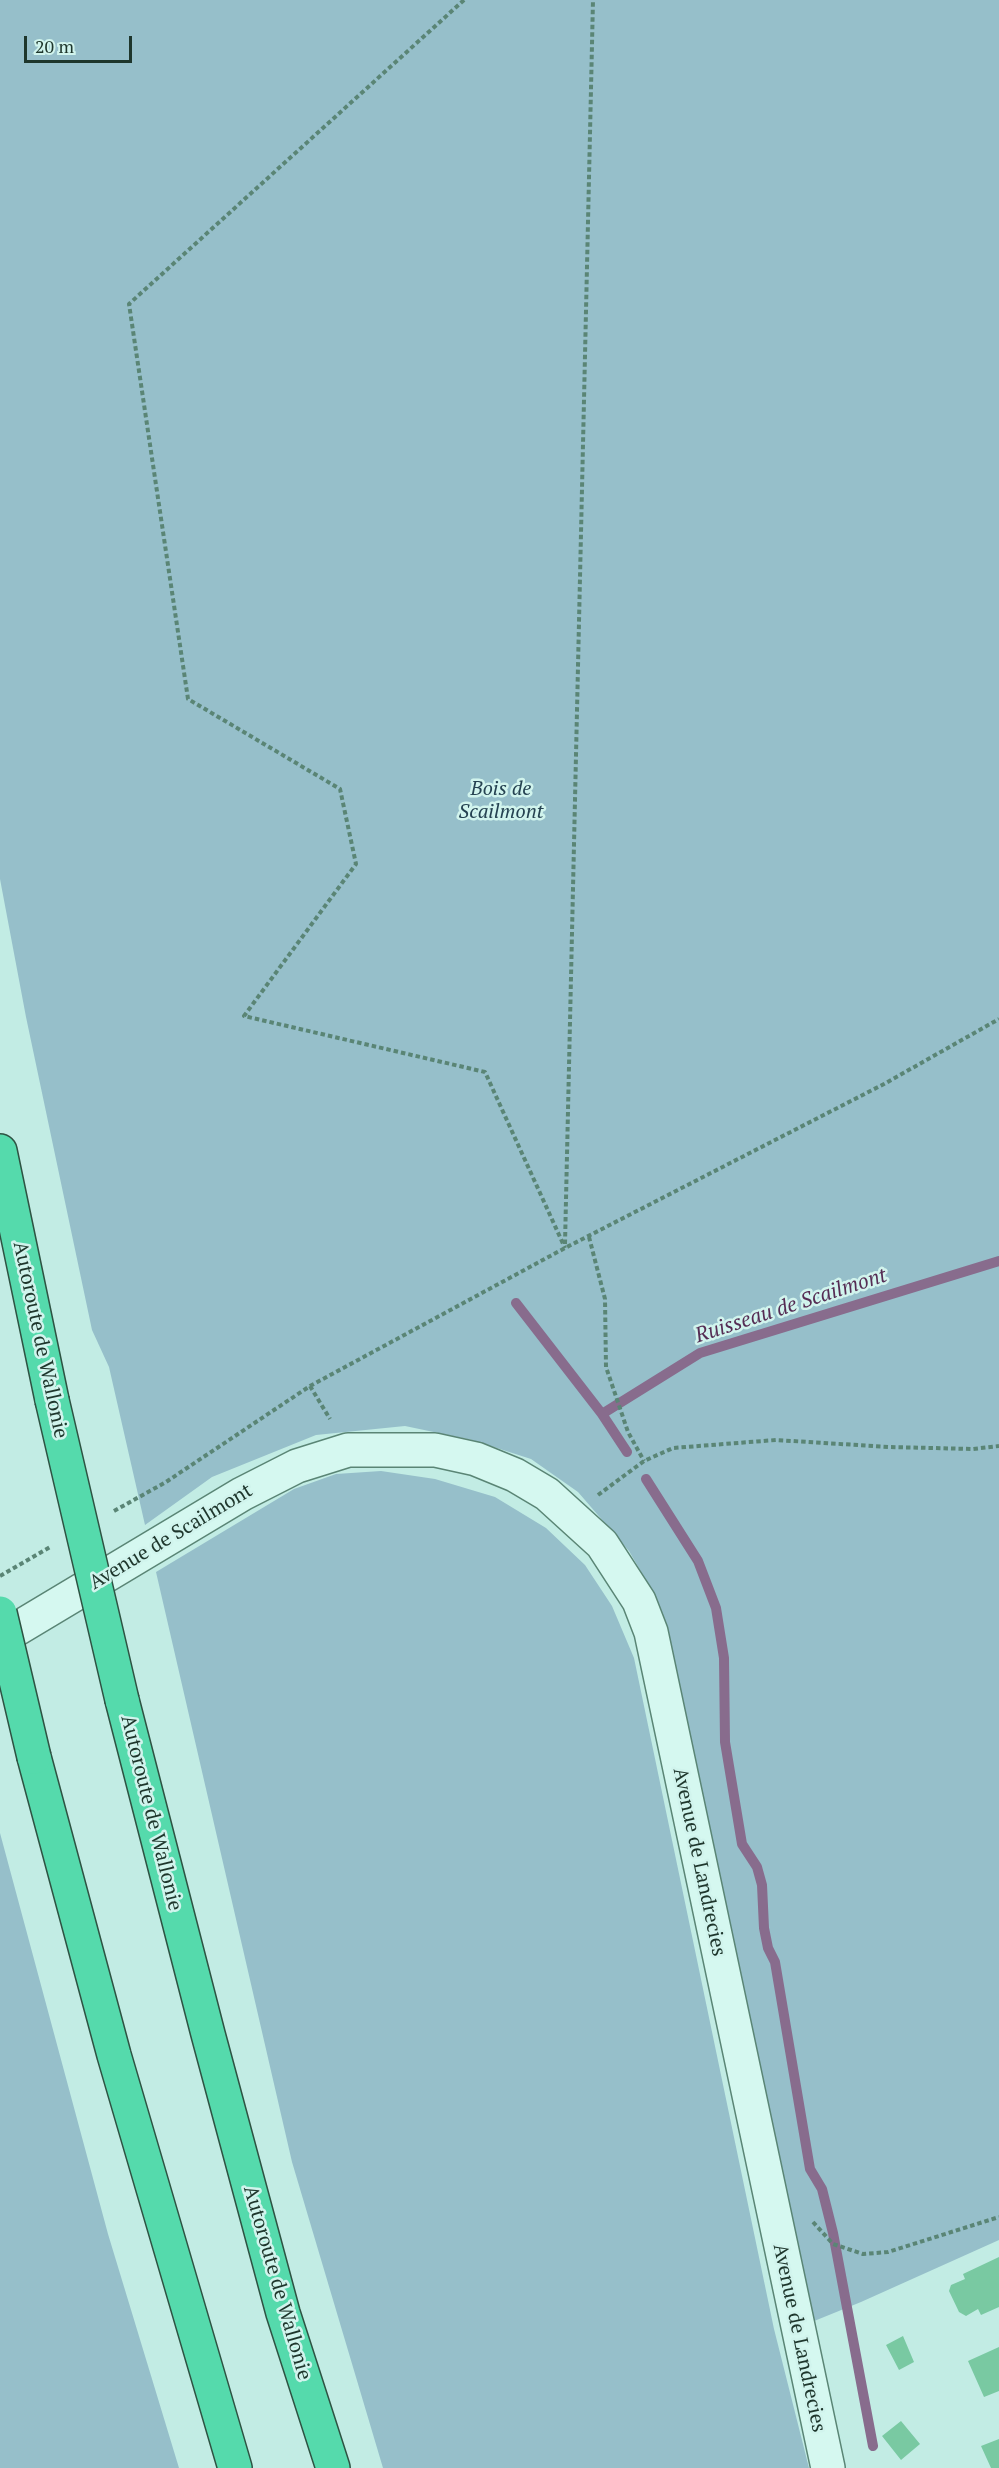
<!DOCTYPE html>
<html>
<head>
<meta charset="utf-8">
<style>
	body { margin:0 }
	#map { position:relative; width:999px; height:2468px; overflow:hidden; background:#c2ece4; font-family:"PT Serif",serif }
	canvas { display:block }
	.scale { position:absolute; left:24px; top:36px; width:108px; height:27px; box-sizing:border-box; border:3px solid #1e362c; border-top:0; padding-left:8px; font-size:18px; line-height:21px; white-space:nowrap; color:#1e362c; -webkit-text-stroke:4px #d1f4ed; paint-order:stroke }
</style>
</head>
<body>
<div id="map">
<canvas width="999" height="2468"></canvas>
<div class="scale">20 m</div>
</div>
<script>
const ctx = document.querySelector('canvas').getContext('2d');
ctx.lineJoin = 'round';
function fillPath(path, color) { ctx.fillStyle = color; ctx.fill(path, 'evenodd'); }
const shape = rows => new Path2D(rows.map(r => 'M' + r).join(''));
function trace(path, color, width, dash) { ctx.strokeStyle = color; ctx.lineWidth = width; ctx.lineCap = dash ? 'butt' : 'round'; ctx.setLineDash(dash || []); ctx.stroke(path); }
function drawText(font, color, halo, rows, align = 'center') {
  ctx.font = font + ' "PT Serif",serif'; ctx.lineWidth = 5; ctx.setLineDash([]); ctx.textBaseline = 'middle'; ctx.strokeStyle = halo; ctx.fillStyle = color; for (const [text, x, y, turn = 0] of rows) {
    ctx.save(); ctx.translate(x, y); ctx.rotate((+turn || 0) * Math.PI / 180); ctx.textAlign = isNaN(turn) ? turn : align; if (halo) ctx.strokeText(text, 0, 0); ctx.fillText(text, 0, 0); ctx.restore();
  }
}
const green = shape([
	[0,0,999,0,999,2240,861,2302,797,2328,651,1632,655,1596,629,1551,578,1492,531,1459,472,1440,405,1426,316,1435,212,1477,145,1525,109,1367,92,1330,26,1017,0,879],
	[381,1471,435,1479,495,1497,546,1528,585,1565,612,1606,634,1658,774,2329,809,2468,383,2468,292,2162,156,1572,294,1489,336,1474],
	[0,1833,108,2234,179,2468,0,2468]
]);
const stream = shape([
	[516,1303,602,1414,700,1353,999,1261],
	[602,1414,627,1452],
	[646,1479,698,1561,716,1608,724,1658,725,1742,742,1844,757,1867,762,1885,764,1928,768,1948,775,1962,810,2169,822,2189,833,2233,873,2446]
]);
const building = shape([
	[999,2257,999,2307,981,2315,978,2309,966,2316,959,2312,949,2291,951,2285,965,2279,963,2274],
	[903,2336,914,2362,899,2370,886,2345],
	[999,2347,999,2391,984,2397,968,2361],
	[901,2421,920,2444,901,2460,882,2436],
	[999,2439,999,2468,991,2468,981,2446]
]);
const path = shape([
	[464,0,129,304,188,699,340,789,356,864,244,1016,485,1072,565,1248],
	[589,1237,605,1299,606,1367,628,1432,644,1461],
	[565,1244,593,0],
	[310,1386,330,1419],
	[598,1495,644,1461,673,1448,776,1440,889,1447,973,1449,999,1446],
	[114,1511,166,1482,310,1386,565,1248,884,1084,999,1019],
	[0,1576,50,1547],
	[813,2222,833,2244,863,2254,888,2252,999,2217]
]);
const minor = shape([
	[0,1639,242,1494,297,1466,348,1450,435,1450,476,1459,515,1475,547,1494,602,1544,639,1601,651,1632,828,2468]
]);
const highway = shape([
	[0,1151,52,1400],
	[122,1700,208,2034,283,2313,333,2468],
	[34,1757,114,2055,235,2468]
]);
const highwayBridge = shape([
	[52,1400,122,1700],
	[0,1613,34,1757]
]);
const parkNames = [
	["Bois de",501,789],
	["Scailmont",501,812]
];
const streetNames = [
	["Autoroute de Wallonie",40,1340,78],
	["Avenue de Scailmont",171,1537,-31],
	["Autoroute de Wallonie",151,1813,76],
	["Avenue de Landrecies",699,1862,78],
	["Autoroute de Wallonie",277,2283,74],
	["Avenue de Landrecies",799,2338,78]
];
const waterNames = [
	["Ruisseau de Scailmont",791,1306,-18]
];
fillPath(green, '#96bfca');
trace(stream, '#886c8d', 10);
fillPath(building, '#79c9a2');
trace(minor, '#5a8575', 36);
trace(highway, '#2e5343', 36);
trace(path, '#5a8575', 4, [4.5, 3]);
trace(minor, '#d5f8f0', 33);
trace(highway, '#55daac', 33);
trace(highwayBridge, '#2e5343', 36, []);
trace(highwayBridge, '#55daac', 33);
drawText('italic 20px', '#254251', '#d1f4ed', parkNames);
drawText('20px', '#1e362c', '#d1f4ed', streetNames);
drawText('italic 21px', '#552d54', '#d1f4ed', waterNames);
</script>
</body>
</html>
